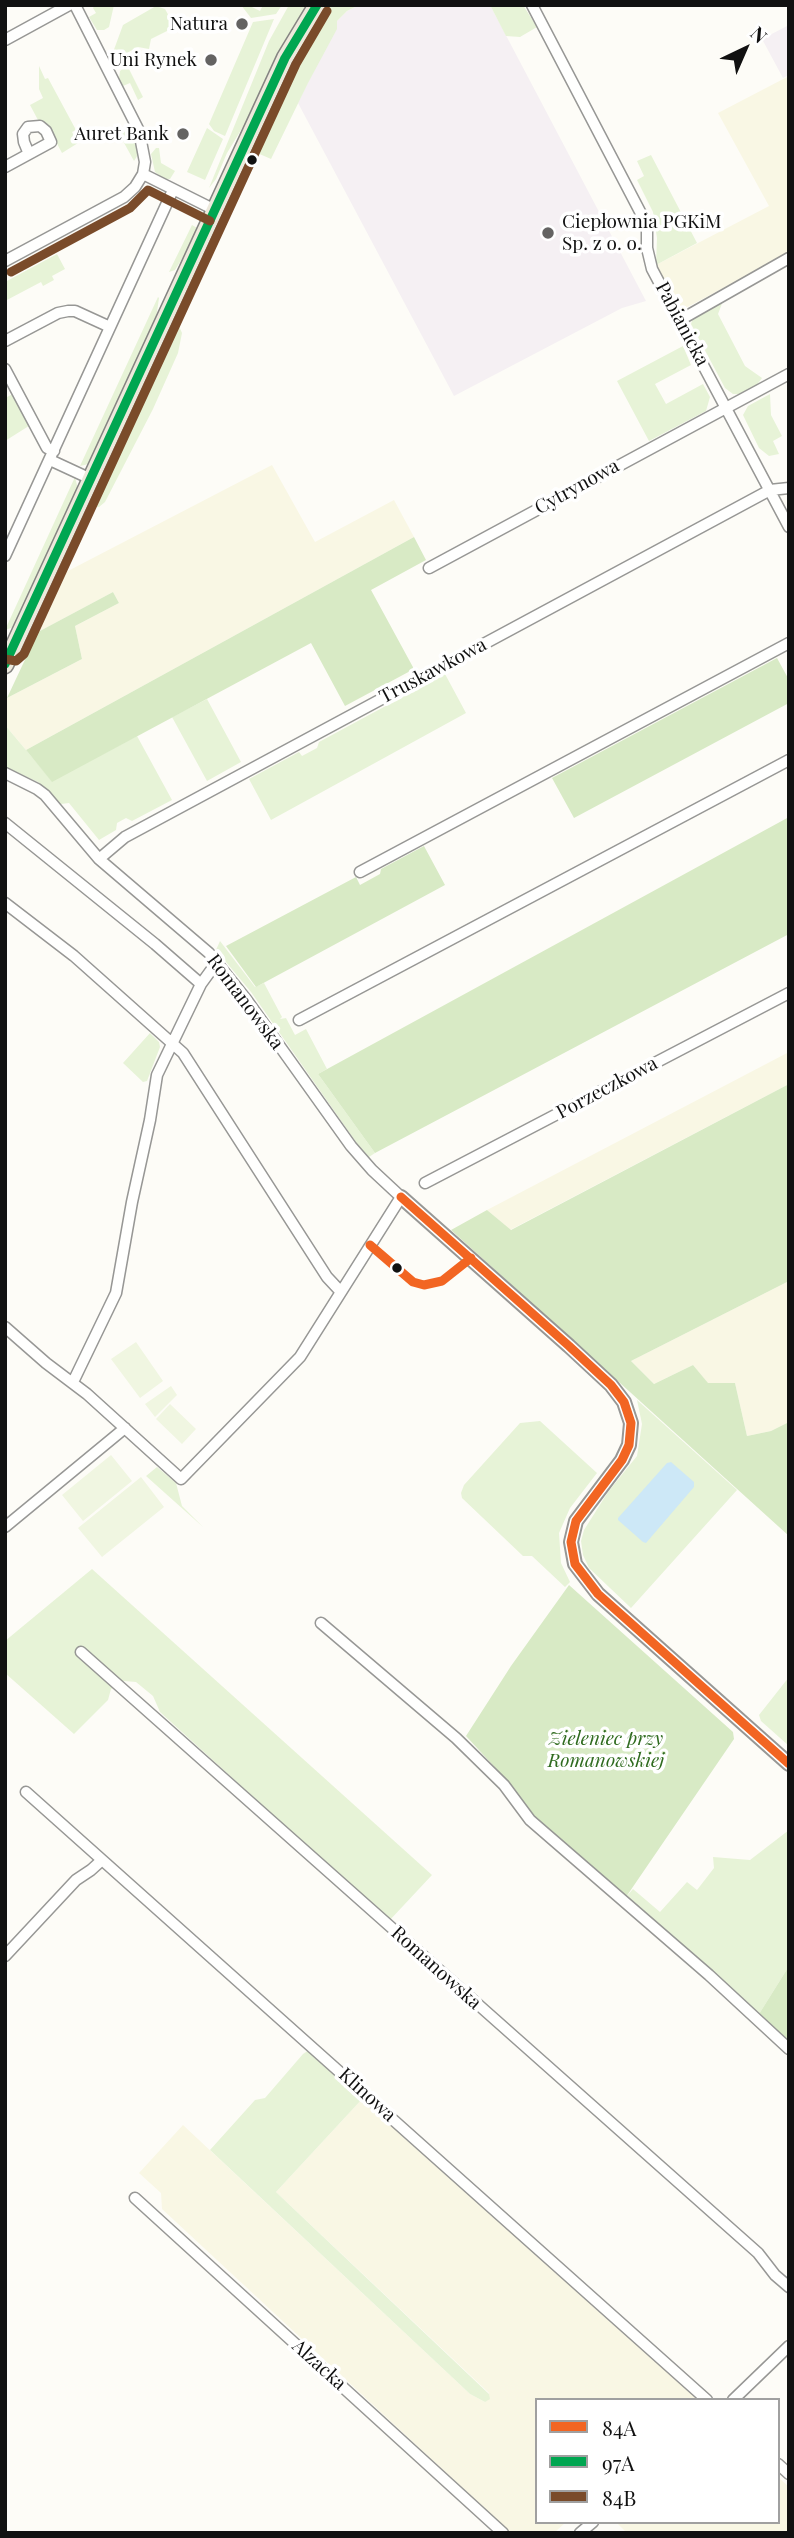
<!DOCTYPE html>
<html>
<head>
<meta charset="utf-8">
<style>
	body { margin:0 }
	#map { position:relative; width:794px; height:2538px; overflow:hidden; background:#fdfcf7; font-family:"Playfair Display",serif }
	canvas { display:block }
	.frame { position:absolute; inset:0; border:7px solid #111; pointer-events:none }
	.legend { position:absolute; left:535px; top:2398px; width:245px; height:126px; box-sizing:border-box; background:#fff; border:2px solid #a0a0a0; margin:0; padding:9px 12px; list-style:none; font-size:21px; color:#111 }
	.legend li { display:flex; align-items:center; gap:14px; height:35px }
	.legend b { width:35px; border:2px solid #a0a0a0 }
	.north { position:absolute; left:710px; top:14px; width:70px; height:70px; -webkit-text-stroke:5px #fff; paint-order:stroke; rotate:44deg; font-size:19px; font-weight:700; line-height:28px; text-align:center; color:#111 }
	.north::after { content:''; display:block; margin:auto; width:24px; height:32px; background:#111; clip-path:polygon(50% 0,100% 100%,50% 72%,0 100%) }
</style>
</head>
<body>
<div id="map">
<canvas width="794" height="2538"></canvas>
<div class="frame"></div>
<ul class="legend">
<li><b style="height:9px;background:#f26522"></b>84A</li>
<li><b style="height:9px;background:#00a651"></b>97A</li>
<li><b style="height:9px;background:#7a4b2a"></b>84B</li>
</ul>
<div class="north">N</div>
</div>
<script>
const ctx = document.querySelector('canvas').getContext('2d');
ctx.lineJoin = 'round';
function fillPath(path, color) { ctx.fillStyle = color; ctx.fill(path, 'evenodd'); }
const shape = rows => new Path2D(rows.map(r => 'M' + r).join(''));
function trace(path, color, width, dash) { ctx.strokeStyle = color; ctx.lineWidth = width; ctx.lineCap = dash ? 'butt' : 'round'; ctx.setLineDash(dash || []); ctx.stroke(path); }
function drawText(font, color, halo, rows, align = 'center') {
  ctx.font = font + ' "Playfair Display",serif'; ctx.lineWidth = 7; ctx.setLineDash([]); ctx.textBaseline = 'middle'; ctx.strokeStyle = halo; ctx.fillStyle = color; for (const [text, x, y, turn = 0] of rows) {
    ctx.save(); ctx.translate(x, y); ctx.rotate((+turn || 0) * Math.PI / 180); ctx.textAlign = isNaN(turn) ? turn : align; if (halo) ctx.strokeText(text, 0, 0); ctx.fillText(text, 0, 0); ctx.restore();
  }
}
const industrial = shape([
	[359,5,490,5,646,301,622,308,454,396,298,103,337,21,347,11],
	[789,25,789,75,783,78,762,39]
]);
const farmland = shape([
	[789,76,789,253,680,311,656,265,769,206,718,113],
	[272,465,315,542,394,500,414,537,26,750,5,725,7,698,82,659,75,626,119,603,113,592,38,632,66,572],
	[789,1052,789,1084,510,1230,487,1210],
	[789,1281,789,1422,771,1431,747,1436,735,1383,708,1384,693,1365,654,1384,631,1361],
	[364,2097,699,2400,537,2400,537,2522,566,2522,554,2533,511,2533,162,2209,161,2193,139,2173,183,2125,470,2394,485,2402,489,2393,276,2192],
	[778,2477,789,2487,789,2533,627,2533,616,2522,778,2522]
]);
const green = shape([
	[95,5,114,5,109,27,104,30,97,30,89,17,96,13,93,8],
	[241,5,248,5,260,11,263,5,282,5,276,14,251,18],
	[289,5,309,5,289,35,249,117,227,153,216,179,209,188,269,41],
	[328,5,359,5,347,11,337,21,337,29,308,83,271,159,255,152,260,142,266,115,292,59,319,16],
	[490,5,523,5,537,27,520,37,506,36],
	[156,6,165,9,175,27,151,39,149,49,138,47,123,55,112,55,123,25],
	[274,19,225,136,214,131,209,124,253,22],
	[127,65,143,97,138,100,130,83,123,86,119,79,120,71],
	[39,66,45,79,48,78,76,130,72,132,78,143,62,153,48,127,38,120,30,105,43,98,39,89],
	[122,127,124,132,131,128,135,135,139,153,134,161,117,130],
	[207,128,223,139,205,180,187,172],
	[156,148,159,148,161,163,175,171,170,179,164,179,155,172,151,154],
	[651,155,697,243,656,265,657,238,653,212,637,180,644,176,637,161],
	[192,225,199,229,198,233,175,270,169,272],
	[57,254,65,269,52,276,54,280,43,286,41,282,5,301,5,282],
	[158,297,159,298,156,319,89,464,80,466],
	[723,301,718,314,745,366,762,378,756,386,741,394,733,394,725,388,691,324,693,318],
	[174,324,178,324,182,333,178,353,153,409,105,502,99,507,93,507,89,499,167,330],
	[683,346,691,365,655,384,666,404,703,384,710,397,706,411,649,441,617,381],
	[15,393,32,424,5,441,5,398],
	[770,394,771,415,782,436,773,441,779,454,769,456,759,448,743,415,748,406],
	[75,477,78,489,14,627,5,630],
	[445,674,466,713,271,820,249,779,299,752,302,756,317,748,319,742],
	[207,699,241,762,207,781,172,717],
	[5,725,52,781,137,736,172,800,132,821,126,818,117,823,116,830,99,840,69,803,61,804,38,782,5,767],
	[220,941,255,987,264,983,282,1017,280,1019,286,1018,295,1035,306,1029,327,1069,318,1074,375,1153,369,1157,358,1145,251,992,216,950],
	[150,1033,159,1042,160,1047,147,1081,143,1082,123,1063],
	[637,1400,737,1490,631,1608,589,1568,583,1555,581,1541,584,1530,608,1492,637,1456,642,1424],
	[540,1421,597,1473,570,1508,559,1533,561,1563,570,1582,565,1587,532,1556,523,1556,462,1498,461,1493,464,1485,520,1423],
	[157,1467,176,1483,182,1506,203,1527,146,1476],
	[92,1569,432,1875,389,1921,160,1712,153,1696,136,1682,124,1681,111,1689,108,1700,74,1734,5,1673,5,1641],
	[789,1677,789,1746,761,1721,759,1715],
	[789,1830,789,1966,759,2014,626,1897,633,1889,660,1912,687,1882,697,1890,714,1868,713,1857,750,1860],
	[309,2050,364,2097,276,2192,489,2394,490,2399,485,2402,470,2394,210,2150,255,2100,265,2098,303,2054]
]);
const forest = shape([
	[414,537,426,560,371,590,414,669,345,706,311,643,52,782,26,750],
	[113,592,119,603,75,626,82,659,7,698,38,632],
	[777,658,789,680,789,703,574,818,552,778],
	[789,817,789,934,375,1153,318,1074],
	[424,846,445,885,256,987,226,946,356,877,360,885,380,874,381,869],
	[789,1084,789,1281,631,1361,654,1384,693,1365,708,1383,735,1383,747,1436,771,1431,789,1422,789,1536,451,1230,487,1210,511,1230],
	[569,1585,733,1732,734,1739,626,1897,532,1816,514,1788,466,1736,511,1666],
	[789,1966,789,2042,759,2014]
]);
const pitch = shape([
	[136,1342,163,1381,140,1398,111,1359],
	[171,1386,177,1395,155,1417,145,1404],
	[170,1404,196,1429,182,1444,156,1419],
	[111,1455,132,1481,83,1521,62,1495],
	[141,1477,164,1507,102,1557,78,1528]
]);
const water = shape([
	[671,1462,694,1482,694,1487,646,1543,643,1542,618,1520,618,1518,667,1463]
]);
const minor = shape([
	[532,5,647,225,647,248,652,269,789,527],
	[5,40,69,5],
	[5,167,51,142,46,131,40,126,28,127,23,134,24,142,29,154],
	[143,174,215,210],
	[5,261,124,197,135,187,143,174,145,162,139,131,75,5],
	[680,320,789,258],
	[5,341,58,313,68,311,75,311,110,327],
	[5,369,47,448,54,451],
	[50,460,91,479],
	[5,556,173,190],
	[429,568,789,374],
	[5,773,37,789,45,795,99,859,209,953,246,999,351,1146,372,1170,401,1197,300,1357,181,1479,87,1394,46,1363,5,1327],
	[5,823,155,944,201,984],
	[99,859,125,837,770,490,789,488],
	[360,872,789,643],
	[5,903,74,956,183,1053,327,1277,341,1292],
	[299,1020,789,760],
	[425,1183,789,993],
	[73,1382,116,1293,132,1202,150,1120,157,1075,201,984,217,962],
	[5,1527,125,1428],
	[321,1623,456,1738,504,1785,530,1820,709,1975,789,2049],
	[81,1652,758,2253,775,2275,789,2287],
	[26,1792,707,2400],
	[5,1956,76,1880,91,1870,102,1860],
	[135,2198,503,2533],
	[733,2400,789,2346],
	[778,2464,789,2474],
	[580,2533,593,2522]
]);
const tertiary = shape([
	[401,1197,569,1346,611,1385,624,1402,631,1423,629,1445,622,1460,576,1521,571,1542,575,1564,598,1594,789,1764]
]);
const primary = shape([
	[5,665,285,58,317,5]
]);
const bus1 = shape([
	[401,1197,569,1346,611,1385,624,1402,631,1423,629,1445,622,1460,576,1521,571,1542,575,1564,598,1594,789,1764],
	[370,1245,413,1282,424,1285,442,1281,471,1258]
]);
const bus2 = shape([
	[5,664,285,58,317,5]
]);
const bus3 = shape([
	[11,272,130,208,148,190,210,221],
	[5,659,16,661,24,654,296,64,327,11]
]);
const markers = [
	[242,24,7,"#646362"],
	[211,60,7,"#646362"],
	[183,134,7,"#646362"],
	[252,160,6,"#111"],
	[548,233,7,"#646362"],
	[397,1268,6,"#111"]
];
const poiNames = [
	["Natura",228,24],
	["Uni Rynek",197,60],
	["Auret Bank",169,134],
	["Ciepłownia PGKiM",562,222,"left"],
	["Sp. z o. o.",562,244,"left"]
];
const streetNames = [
	["Pabianicka",682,324,62],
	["Cytrynowa",577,487,-29],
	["Truskawkowa",433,671,-28],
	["Romanowska",245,1002,53],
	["Porzeczkowa",607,1088,-28],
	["Romanowska",436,1968,42],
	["Klinowa",367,2095,42],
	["Alzacka",319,2365,42]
];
const parkNames = [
	["Zieleniec przy",606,1739],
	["Romanowskiej",606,1761]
];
fillPath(industrial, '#f5f0f3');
fillPath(farmland, '#f9f7e4');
fillPath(green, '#e7f3d7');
fillPath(forest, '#d8eac5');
fillPath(pitch, '#f0f6e1');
fillPath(water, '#cde8f7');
trace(minor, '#979795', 13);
trace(tertiary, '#979795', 16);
trace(primary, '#858482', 19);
trace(minor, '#fffffe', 10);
trace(tertiary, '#fffffe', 12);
trace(primary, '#ede9dc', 16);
trace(bus1, '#f26522', 9);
trace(bus2, '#00a651', 9);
trace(bus3, '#7a4b2a', 9);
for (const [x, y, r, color] of markers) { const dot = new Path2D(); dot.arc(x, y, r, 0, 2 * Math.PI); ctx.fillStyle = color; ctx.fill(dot); trace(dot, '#fff', 2.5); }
drawText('19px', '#111', '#fff', poiNames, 'right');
drawText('19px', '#111', '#fff', streetNames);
drawText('italic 19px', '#2f6b1f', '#fff', parkNames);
</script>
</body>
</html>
